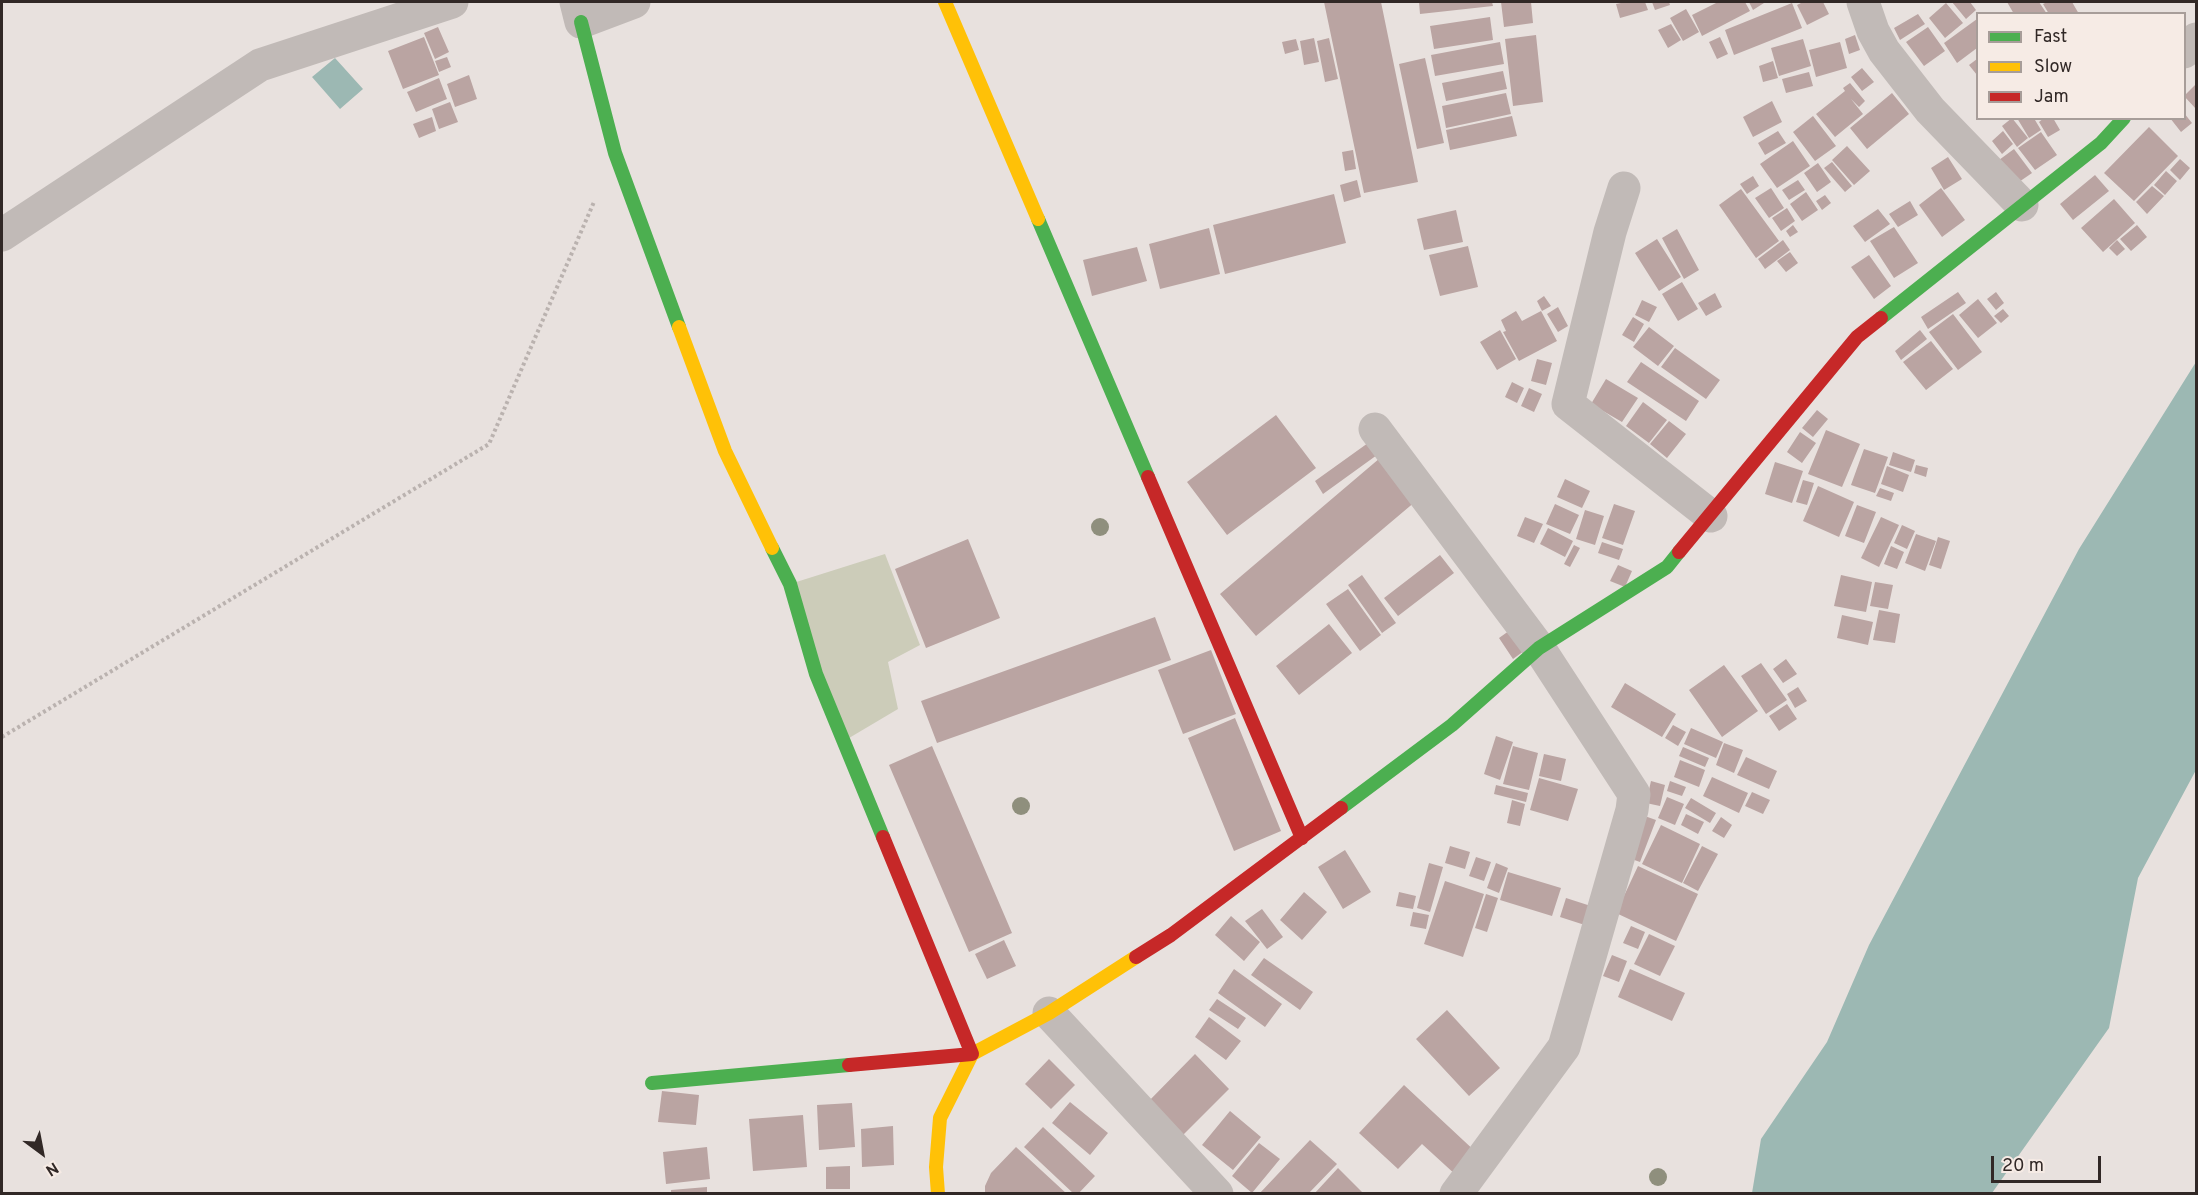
<!DOCTYPE html>
<html>
<head>
<meta charset="utf-8">
<style>
	body { margin:0 }
	#map { position:relative; width:2198px; height:1195px; overflow:hidden; background:#e8e1de; font-family:Overpass,sans-serif }
	canvas { display:block }
	.frame { position:absolute; inset:0; border:3px solid #312826; pointer-events:none }
	.legend { position:absolute; left:1976px; top:12px; width:210px; height:108px; box-sizing:border-box; background:#f6ebe5; border:2px solid #a79d99; margin:0; padding:8px 10px; list-style:none; font-size:18px; color:#312826 }
	.legend li { display:flex; align-items:center; gap:12px; height:30px }
	.legend b { width:30px; border:2px solid #a79d99 }
	.north { position:absolute; left:12px; top:1123px; width:60px; height:60px; -webkit-text-stroke:4px #f6ebe5; paint-order:stroke; rotate:148deg; font-size:16px; font-weight:700; line-height:24px; text-align:center; color:#312826 }
	.north::after { content:''; display:block; margin:auto; width:21px; height:27px; background:#312826; clip-path:polygon(50% 0,100% 100%,50% 72%,0 100%) }
	.scale { position:absolute; left:1991px; top:1156px; width:110px; height:27px; box-sizing:border-box; border:3px solid #312826; border-top:0; padding-left:8px; font-size:18px; line-height:21px; white-space:nowrap; color:#312826; -webkit-text-stroke:4px #f6ebe5; paint-order:stroke }
</style>
</head>
<body>
<div id="map">
<canvas width="2198" height="1195"></canvas>
<div class="frame"></div>
<ul class="legend">
<li><b style="height:8px;background:#4caf50"></b>Fast</li>
<li><b style="height:8px;background:#ffc107"></b>Slow</li>
<li><b style="height:8px;background:#c62828"></b>Jam</li>
</ul>
<div class="north">N</div>
<div class="scale">20 m</div>
</div>
<script>
const ctx = document.querySelector('canvas').getContext('2d');
ctx.lineJoin = 'round';
function fillPath(path, color) { ctx.fillStyle = color; ctx.fill(path, 'evenodd'); }
const shape = rows => new Path2D(rows.map(r => 'M' + r).join(''));
function trace(path, color, width, dash) { ctx.strokeStyle = color; ctx.lineWidth = width; ctx.lineCap = dash ? 'butt' : 'round'; ctx.setLineDash(dash || []); ctx.stroke(path); }
const green = shape([
	[885,554,920,645,888,662,898,709,844,741,790,584]
]);
const water = shape([
	[335,58,363,89,340,109,312,77],
	[2196,362,2196,770,2138,878,2109,1028,1992,1193,1752,1193,1761,1139,1827,1042,1869,945,2079,549]
]);
const building = shape([
	[1324,2,1381,2,1418,182,1364,193],
	[1419,2,1492,2,1493,6,1420,14],
	[1501,2,1531,2,1533,23,1504,27],
	[1626,2,1645,2,1648,10,1620,18,1616,4],
	[1652,2,1669,2,1670,5,1655,10],
	[1718,2,1745,2,1750,11,1702,36,1692,15],
	[1749,2,1763,2,1764,3,1753,10],
	[1803,2,1823,2,1829,14,1807,25,1797,5],
	[1952,2,1970,2,1976,10,1966,19],
	[2007,2,2039,2,2047,14,2014,14],
	[2047,2,2072,2,2079,14,2049,14,2043,4],
	[1792,3,1802,28,1734,55,1725,30],
	[1946,3,1963,23,1945,38,1929,18],
	[1686,9,1699,32,1683,41,1670,18],
	[1918,14,1925,24,1900,40,1894,28],
	[1490,17,1493,40,1434,49,1430,26],
	[1977,19,1977,48,1957,63,1944,43],
	[1671,24,1681,40,1668,48,1658,30],
	[438,27,449,52,435,59,424,33],
	[1928,27,1945,51,1924,66,1906,42],
	[1536,35,1543,102,1513,106,1505,39],
	[1855,35,1860,50,1849,54,1845,39],
	[424,37,439,75,403,89,388,51],
	[1720,37,1728,54,1717,59,1709,42],
	[1314,38,1319,62,1304,65,1300,41],
	[1329,38,1338,79,1325,82,1317,41],
	[1296,39,1299,50,1285,54,1282,42],
	[1803,39,1811,66,1779,76,1771,48],
	[1500,42,1504,64,1435,76,1431,55],
	[1840,42,1847,68,1816,77,1809,50],
	[447,57,451,67,439,72,435,61],
	[1425,58,1444,143,1417,149,1399,64],
	[1977,59,1977,75,1969,65],
	[1773,61,1778,78,1763,82,1759,66],
	[1862,68,1874,82,1862,91,1851,77],
	[1503,71,1507,89,1446,101,1442,83],
	[1809,72,1813,86,1786,93,1782,79],
	[469,75,477,99,455,107,447,84],
	[439,78,447,99,416,112,407,92],
	[1850,83,1865,101,1859,107,1851,99,1863,114,1835,137,1816,114,1845,91,1843,88],
	[2196,84,2196,109,2184,96],
	[1506,93,1511,114,1446,128,1442,106],
	[1892,93,1909,114,1867,149,1850,128],
	[1772,101,1782,122,1753,137,1743,117],
	[450,102,458,122,439,129,432,109],
	[2184,113,2192,123,2181,132,2170,118,2184,118],
	[1512,116,1517,136,1450,150,1446,130],
	[1813,116,1836,146,1815,161,1793,132],
	[432,117,436,131,419,138,413,124],
	[2012,118,2028,138,2017,147,2002,126],
	[2017,118,2037,118,2035,120,2041,130,2029,138],
	[2044,118,2053,118,2060,130,2048,137,2039,122],
	[2149,127,2178,156,2134,201,2104,173],
	[1778,131,1786,143,1765,155,1758,143],
	[2003,131,2013,144,2002,154,1992,141],
	[2041,132,2057,155,2035,170,2018,148],
	[1793,141,1810,166,1777,188,1760,164],
	[1847,146,1870,171,1854,185,1832,160],
	[2014,149,2032,173,2016,184,1999,160],
	[1353,150,1356,169,1345,171,1342,152],
	[1948,157,1962,179,1944,190,1931,168],
	[2180,159,2190,168,2180,180,2170,170],
	[1832,162,1852,186,1845,192,1824,168],
	[1818,163,1831,182,1817,192,1804,173],
	[2166,171,2177,181,2165,195,2154,185],
	[2095,175,2109,191,2073,220,2060,204],
	[1753,176,1759,186,1747,194,1740,184],
	[1357,180,1361,197,1344,202,1340,185],
	[1798,180,1805,190,1789,200,1782,190],
	[2152,186,2164,196,2147,214,2136,202],
	[1771,188,1784,208,1769,218,1755,198],
	[1941,188,1965,220,1942,237,1919,205],
	[1741,189,1779,241,1756,258,1719,205],
	[1806,192,1818,210,1802,221,1790,204],
	[1334,194,1346,243,1225,274,1213,225],
	[1825,195,1831,203,1822,210,1816,201],
	[2114,199,2135,223,2103,252,2081,228],
	[1910,201,1918,215,1898,227,1889,214],
	[1787,208,1795,221,1781,231,1772,218],
	[1878,209,1890,224,1865,242,1853,226],
	[1456,210,1463,242,1424,250,1417,219],
	[1793,225,1798,232,1790,237,1786,231],
	[2137,225,2147,237,2131,251,2120,239],
	[1894,227,1918,263,1894,278,1870,241],
	[1209,228,1220,274,1160,289,1149,244],
	[1677,229,1699,270,1684,279,1662,238],
	[1657,239,1681,277,1659,291,1635,253],
	[1783,240,1790,250,1765,269,1758,259],
	[2117,240,2125,249,2117,256,2109,248],
	[1468,246,1478,287,1440,296,1429,255],
	[1137,247,1147,281,1092,296,1083,260],
	[1790,252,1798,263,1786,272,1777,261],
	[1869,255,1891,286,1874,299,1851,267],
	[1682,282,1698,309,1678,321,1662,294],
	[1958,292,1966,303,1928,329,1921,317],
	[1996,292,2004,303,1996,310,1987,299],
	[1715,293,1722,307,1706,316,1698,303],
	[1544,296,1551,306,1542,311,1537,301],
	[1978,299,1997,323,1978,338,1959,315],
	[1642,300,1657,307,1649,322,1635,315],
	[1558,307,1568,326,1558,332,1547,314],
	[2003,309,2009,316,2001,323,1994,316],
	[1516,311,1522,321,1541,311,1557,341,1519,361,1503,332,1506,331,1501,320],
	[1953,314,1982,352,1958,370,1929,332],
	[1633,317,1644,324,1634,342,1622,335],
	[1649,327,1674,346,1658,366,1633,347],
	[1500,330,1516,359,1497,370,1480,342],
	[1920,330,1927,339,1901,360,1895,351],
	[1931,341,1953,369,1926,390,1903,362],
	[1675,348,1720,380,1706,399,1661,367],
	[1537,359,1552,363,1546,385,1531,381],
	[1641,362,1699,401,1686,421,1627,382],
	[1606,379,1638,398,1622,422,1591,404],
	[1512,382,1524,388,1517,403,1505,397],
	[1529,388,1542,394,1534,412,1521,406],
	[1643,402,1667,420,1649,443,1626,426],
	[1817,410,1828,419,1813,437,1802,428],
	[1276,415,1316,468,1227,535,1187,482],
	[1669,421,1686,434,1667,458,1650,444],
	[1826,430,1860,444,1842,487,1808,474],
	[1800,432,1816,443,1802,463,1787,452],
	[1368,443,1377,455,1323,494,1315,481],
	[1864,449,1888,457,1875,493,1851,485],
	[1893,452,1915,460,1911,472,1889,465],
	[1380,458,1416,501,1256,636,1220,594],
	[1775,462,1803,471,1792,503,1765,494],
	[1916,465,1928,468,1926,477,1914,473],
	[1887,466,1909,475,1903,492,1881,484],
	[1565,479,1590,491,1582,508,1557,497],
	[1803,480,1814,483,1807,505,1796,502],
	[1818,486,1854,502,1839,537,1803,521],
	[1880,488,1894,493,1891,501,1876,496],
	[1555,504,1579,515,1570,534,1546,524],
	[1614,504,1635,511,1623,545,1602,538],
	[1857,505,1876,512,1864,543,1845,536],
	[1585,510,1604,516,1595,545,1576,539],
	[1525,517,1543,524,1534,543,1517,536],
	[1881,517,1899,525,1879,567,1861,558],
	[1902,525,1915,531,1907,549,1894,543],
	[1548,528,1573,541,1565,557,1540,544],
	[1916,534,1936,541,1925,571,1905,563],
	[1938,537,1950,541,1941,569,1929,565],
	[968,539,1000,618,926,648,895,569],
	[1602,542,1623,549,1619,560,1598,553],
	[1574,545,1580,548,1570,567,1564,564],
	[1891,546,1904,552,1897,569,1884,564],
	[1440,555,1454,573,1398,616,1384,598],
	[1618,565,1632,571,1625,587,1610,581],
	[1362,575,1396,623,1382,633,1348,585],
	[1841,575,1872,582,1866,612,1834,606],
	[1875,582,1893,585,1888,609,1870,606],
	[1348,589,1381,635,1360,651,1326,604],
	[1879,610,1900,614,1895,643,1873,640],
	[1842,615,1873,622,1868,645,1837,638],
	[1155,617,1171,660,937,743,921,701],
	[1329,624,1352,653,1299,695,1276,666],
	[1513,628,1528,648,1513,659,1499,638],
	[1211,650,1236,714,1183,734,1158,670],
	[1786,659,1797,674,1783,683,1773,669],
	[1761,663,1787,700,1766,714,1741,676],
	[1724,665,1758,711,1722,737,1689,690],
	[1625,683,1676,714,1662,737,1611,707],
	[1798,687,1807,701,1795,708,1787,694],
	[1787,704,1797,719,1779,731,1769,716],
	[1235,718,1281,831,1234,851,1188,738],
	[1673,725,1686,732,1678,746,1665,738],
	[1691,728,1723,742,1716,758,1684,744],
	[1496,736,1513,742,1500,780,1484,774],
	[1724,743,1743,750,1734,773,1716,765],
	[932,746,1012,933,969,952,889,765],
	[1513,746,1538,753,1529,790,1503,784],
	[1683,747,1709,758,1705,767,1679,756],
	[1544,754,1566,759,1561,781,1539,776],
	[1746,757,1777,771,1769,789,1737,775],
	[1680,760,1705,770,1699,787,1674,777],
	[1712,777,1748,793,1739,813,1703,796],
	[1539,778,1578,789,1568,821,1530,810],
	[1651,781,1665,785,1660,806,1646,803],
	[1670,781,1686,787,1682,796,1667,791],
	[1496,785,1528,793,1526,802,1494,794],
	[1752,792,1770,800,1763,814,1745,806],
	[1667,797,1684,804,1675,825,1658,818],
	[1691,798,1716,813,1710,823,1685,808],
	[1512,800,1525,804,1520,826,1507,823],
	[1639,814,1656,820,1640,862,1623,856],
	[1686,814,1704,822,1698,834,1681,825],
	[1721,817,1732,825,1724,838,1712,831],
	[1661,825,1700,844,1682,883,1642,864],
	[1450,846,1470,852,1465,869,1445,863],
	[1702,846,1718,854,1698,891,1683,883],
	[1345,850,1371,892,1343,909,1318,867],
	[1476,857,1491,862,1484,881,1469,876],
	[1429,863,1443,867,1430,912,1417,908],
	[1496,863,1508,868,1499,893,1487,888],
	[1638,866,1698,894,1676,941,1616,913],
	[1508,872,1561,888,1552,916,1500,900],
	[1445,881,1484,894,1463,957,1424,944],
	[1304,892,1327,912,1302,940,1280,920],
	[1399,892,1416,896,1413,909,1396,906],
	[1486,894,1498,898,1487,932,1475,928],
	[1566,898,1597,908,1591,927,1560,917],
	[1262,909,1283,937,1267,949,1245,921],
	[1413,912,1429,915,1426,929,1410,926],
	[1231,916,1260,942,1244,961,1215,935],
	[1631,926,1645,932,1638,949,1623,943],
	[1649,934,1675,946,1660,976,1634,964],
	[1004,940,1016,966,987,979,975,954],
	[1612,955,1627,961,1619,982,1603,976],
	[1264,958,1313,992,1300,1010,1251,975],
	[1234,969,1282,1004,1265,1027,1218,993],
	[1630,969,1685,993,1672,1021,1618,997],
	[1217,999,1246,1018,1238,1029,1209,1010],
	[1447,1010,1500,1068,1469,1096,1416,1039],
	[1209,1017,1241,1041,1226,1060,1195,1037],
	[1195,1054,1229,1089,1180,1138,1146,1104],
	[1049,1059,1075,1085,1051,1109,1025,1084],
	[1404,1085,1478,1154,1457,1176,1422,1144,1398,1169,1359,1133],
	[662,1091,699,1095,696,1125,658,1122],
	[1070,1102,1108,1133,1090,1155,1052,1123],
	[852,1103,855,1147,819,1150,817,1105],
	[1230,1111,1261,1137,1233,1170,1202,1145],
	[803,1115,807,1167,753,1171,749,1119],
	[893,1126,894,1165,862,1167,861,1129],
	[1043,1127,1095,1176,1078,1194,1074,1194,1024,1147],
	[1310,1140,1337,1164,1308,1194,1259,1194],
	[1259,1143,1280,1159,1252,1193,1232,1176],
	[707,1147,710,1179,666,1184,663,1152],
	[1016,1147,1067,1194,985,1194,985,1186,991,1173],
	[850,1166,850,1189,826,1189,826,1167],
	[1338,1168,1364,1194,1314,1194],
	[707,1187,707,1194,671,1194,671,1190]
]);
const path = shape([
	[2,737,489,444,594,202]
]);
const street = shape([
	[576,2,581,22,634,2],
	[1863,2,1873,31,1884,51,1930,110,2022,205],
	[2184,52,2196,39],
	[1624,188,1610,232,1568,404,1711,516],
	[2,235,260,65,452,2],
	[1375,429,1539,648,1634,794,1632,810,1564,1047,1456,1194],
	[1049,1013,1217,1194]
]);
const fast = shape([
	[581,22,615,153,679,327],
	[1038,219,1148,477],
	[1881,318,2101,143,2124,118],
	[772,548,790,584,816,674,883,837],
	[1341,808,1452,725,1539,648,1667,567,1679,552],
	[652,1083,849,1065]
]);
const slow = shape([
	[945,2,1038,219],
	[679,327,725,451,772,548],
	[938,1194,936,1167,940,1118,972,1054,1049,1013,1136,957]
]);
const jam = shape([
	[1148,477,1302,838],
	[1679,552,1857,337,1881,318],
	[1136,957,1171,935,1341,808],
	[849,1065,972,1054,883,837]
]);
const trees = [
	[1100,527],
	[1021,806],
	[1658,1177]
];
fillPath(green, '#ccccb9');
fillPath(water, '#9cb8b3');
fillPath(building, '#baa4a2');
trace(path, '#bab2af', 4, [3, 3]);
trace(street, '#c1bab7', 33);
trace(fast, '#4caf50', 14);
trace(slow, '#ffc107', 14);
trace(jam, '#c62828', 14);
ctx.fillStyle = '#8f8f7d';
for (const [x, y] of trees) { ctx.beginPath(); ctx.arc(x, y, 9, 0, 2 * Math.PI); ctx.fill(); }
</script>
</body>
</html>
